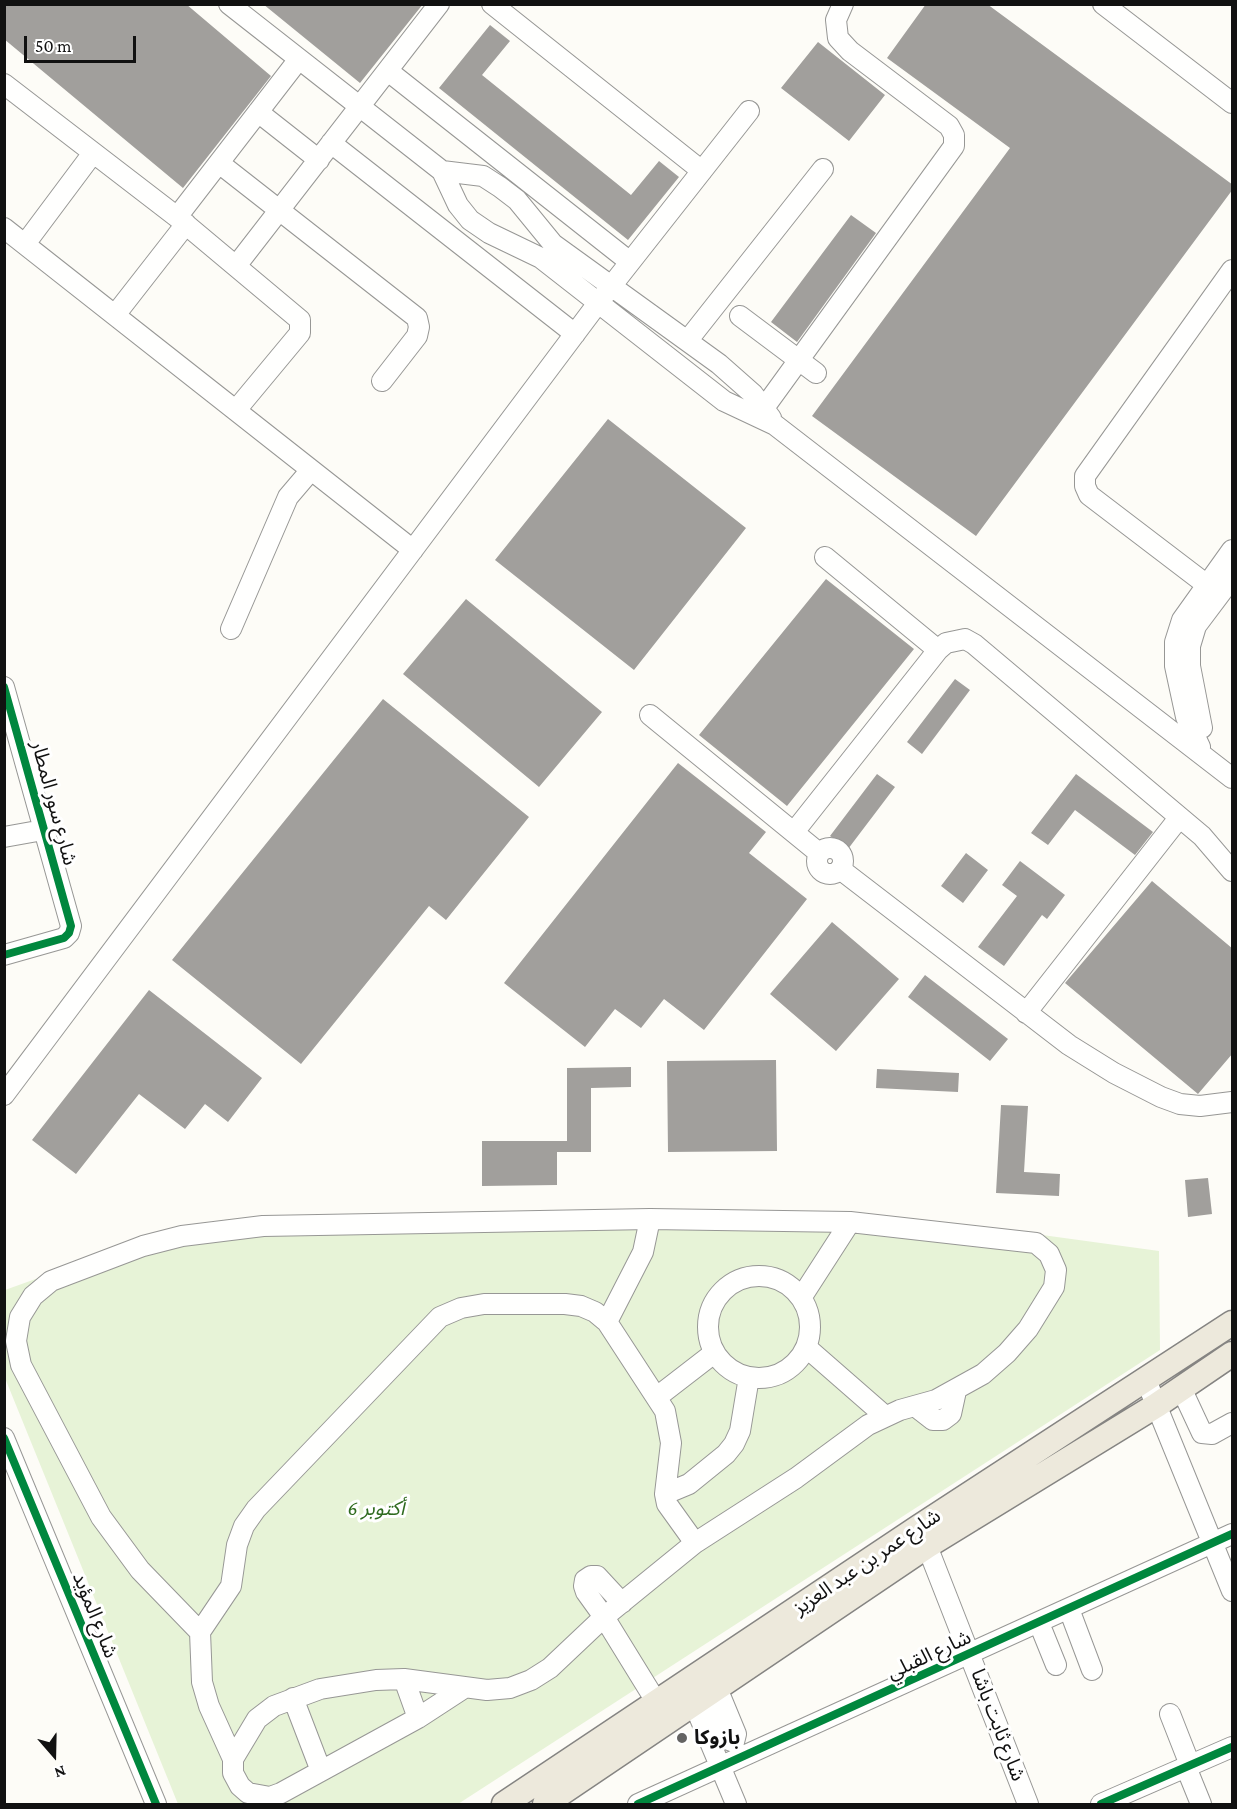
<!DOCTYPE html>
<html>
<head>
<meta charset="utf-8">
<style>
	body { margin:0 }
	#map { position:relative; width:1237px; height:1809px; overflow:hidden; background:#fdfcf7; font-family:"Crimson Pro",serif }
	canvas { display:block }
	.frame { position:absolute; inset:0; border:6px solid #111; pointer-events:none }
	.north { position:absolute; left:24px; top:1725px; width:60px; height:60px; -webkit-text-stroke:4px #fff; paint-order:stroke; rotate:160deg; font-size:16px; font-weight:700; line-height:24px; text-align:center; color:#111 }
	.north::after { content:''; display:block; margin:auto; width:21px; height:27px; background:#111; clip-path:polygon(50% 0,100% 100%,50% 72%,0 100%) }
	.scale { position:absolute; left:24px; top:36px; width:112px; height:27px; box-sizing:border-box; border:3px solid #111; border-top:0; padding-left:8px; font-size:18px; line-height:21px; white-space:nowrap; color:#111; -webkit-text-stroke:4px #fff; paint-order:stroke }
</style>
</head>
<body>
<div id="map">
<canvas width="1237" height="1809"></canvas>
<div class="frame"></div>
<div class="north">N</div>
<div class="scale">50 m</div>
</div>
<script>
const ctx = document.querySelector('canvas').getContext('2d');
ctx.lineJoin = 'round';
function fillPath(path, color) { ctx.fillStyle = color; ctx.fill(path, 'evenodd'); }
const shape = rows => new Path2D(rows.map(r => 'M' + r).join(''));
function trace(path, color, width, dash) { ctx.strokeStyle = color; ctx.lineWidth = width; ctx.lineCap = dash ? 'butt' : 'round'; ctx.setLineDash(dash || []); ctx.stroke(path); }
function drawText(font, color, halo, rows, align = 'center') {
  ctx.font = font + ' "Crimson Pro","Noto Sans Arabic",serif'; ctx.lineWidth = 6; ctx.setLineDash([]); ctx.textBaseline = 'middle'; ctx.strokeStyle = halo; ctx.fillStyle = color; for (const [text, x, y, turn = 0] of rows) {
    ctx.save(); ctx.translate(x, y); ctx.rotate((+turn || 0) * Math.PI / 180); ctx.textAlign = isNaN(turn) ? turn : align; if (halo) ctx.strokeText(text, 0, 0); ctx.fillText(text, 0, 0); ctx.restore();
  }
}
const green = shape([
	[848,1215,962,1224,1159,1251,1160,1350,458,1804,178,1804,5,1378,5,1290,180,1227,224,1220,262,1217]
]);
const building = shape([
	[4,4,186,4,271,76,183,188,4,39],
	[263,4,423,4,360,83],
	[926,4,987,4,1233,185,1233,189,976,536,812,416,1010,148,887,58],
	[490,25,510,41,482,75,631,195,659,161,679,177,628,240,439,88],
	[818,42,885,95,849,141,781,88],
	[851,215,876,233,797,342,771,322],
	[608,419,746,528,634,670,495,560],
	[826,579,914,649,787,806,699,735],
	[466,599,602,712,539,787,403,674],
	[955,679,970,690,922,754,907,742],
	[383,699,529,817,446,920,429,906,301,1064,172,960],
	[678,763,766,832,749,853,807,899,704,1030,664,999,641,1028,615,1009,585,1047,504,983],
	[877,774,895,787,848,849,830,836],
	[1076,774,1153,832,1135,855,1075,810,1048,845,1031,833],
	[966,853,988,870,963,903,941,886],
	[1020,861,1065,895,1047,919,1042,915,1004,966,978,947,1017,896,1002,885],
	[1152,881,1233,949,1233,1053,1198,1094,1065,983],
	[832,922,899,979,836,1051,770,994],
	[925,975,1008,1039,990,1061,908,997],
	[149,990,262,1078,228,1122,205,1104,185,1129,139,1094,76,1174,32,1140],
	[776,1060,777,1151,668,1152,667,1061],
	[631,1067,631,1087,591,1088,591,1152,557,1152,557,1185,482,1186,482,1141,567,1141,567,1068],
	[877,1069,959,1073,958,1092,876,1088],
	[1001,1105,1028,1106,1024,1172,1060,1174,1059,1196,996,1193],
	[1208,1178,1212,1214,1188,1217,1185,1180]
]);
const minor = shape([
	[229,4,442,171,458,205,470,220,489,233,541,258,724,401,775,425,1232,778],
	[492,4,702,171],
	[1103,4,1232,103],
	[388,71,630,262],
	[4,84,177,217,300,320,300,333,236,410],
	[258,112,319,160],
	[331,143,575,334],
	[219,163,417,318,419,327,417,336,382,381],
	[442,171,483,176,500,187,517,200,553,244,719,364,753,394,771,418],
	[177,217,299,59],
	[4,228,413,550],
	[25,244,93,153],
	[236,266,439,4],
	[115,315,186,224],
	[740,316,816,373],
	[688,340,823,169],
	[764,408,954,146,954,135,949,126,850,51,838,38,836,20,843,4],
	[825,557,938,650],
	[1207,585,1089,495,1085,486,1085,476,1232,270],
	[231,629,288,497,311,470],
	[4,687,71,926,69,933,64,938,4,955],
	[650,715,819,853],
	[1202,728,1190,666,1190,646,1196,626,1232,578],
	[1200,747,1186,717,1175,666,1175,642,1182,620,1232,550],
	[794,832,938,650,946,643,965,639,974,644,1202,836,1232,871],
	[4,837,43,830],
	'817 861a13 13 0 1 1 26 0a13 13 0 1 1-26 0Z',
	[840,869,1069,1045,1114,1073,1161,1097,1180,1104,1200,1106,1232,1102],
	[1026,1013,1179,818],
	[4,1095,598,303,749,111],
	'708 1327a51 51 0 1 1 102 0a51 51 0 1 1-102 0Z',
	[801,1298,850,1222],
	[607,1322,643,1252,650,1219],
	[806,1347,885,1416],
	[1146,1380,1232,1591],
	[1181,1388,1202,1433,1212,1434,1232,1423],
	[657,1397,714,1353],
	[915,1406,933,1420,943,1420,951,1414,956,1391],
	[4,1438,156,1804],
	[665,1494,689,1484,726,1454,734,1444,740,1431,749,1377],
	[927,1546,1028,1804],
	[622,1603,597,1576,591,1576,585,1580,584,1586,586,1592,604,1617,657,1703],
	[1069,1609,1092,1670],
	[1039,1623,1056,1665],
	[200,1632,140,1570,101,1517,21,1365,16,1341,20,1317,33,1296,51,1281,143,1246,182,1236,263,1226,650,1219,850,1222,1036,1243,1049,1254,1056,1270,1054,1287,1028,1329,1007,1353,983,1374,936,1400,900,1410,868,1425,796,1478,695,1543,604,1617,550,1668,531,1680,510,1688,487,1690,404,1679,376,1680,320,1689,274,1706,257,1719,233,1759,233,1773,240,1786,248,1793,270,1797,281,1793,418,1718,464,1688],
	[404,1679,418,1718],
	[706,1696,726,1739,734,1742,736,1734,717,1688],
	[293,1698,321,1771],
	[694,1704,736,1804],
	[1170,1714,1190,1765],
	[233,1759,209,1706,202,1682,200,1632,231,1586,237,1545,244,1526,256,1509,440,1317,461,1308,484,1304,565,1304,581,1306,595,1312,607,1322,665,1411,671,1443,665,1494,667,1504,695,1543],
	[1186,1767,1201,1804],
	[638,1804,1232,1534],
	[1101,1804,1232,1747]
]);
const major = shape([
	[504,1804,919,1527,1232,1323],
	[545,1804,927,1546,1157,1405,1232,1354]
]);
const cycleway = shape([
	[4,687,71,926,69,933,64,938,4,955],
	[4,1438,156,1804],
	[638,1804,1232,1534],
	[1101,1804,1232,1747]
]);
const markers = [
	[682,1738,6,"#646362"]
];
const streetNames = [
	["شارع سور المطار",54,803,75],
	["شارع عمر بن عبد العزيز",867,1562,-34],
	["شارع المؤيد",95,1615,68],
	["شارع القبلي",929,1655,-25],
	["شارع ثابت باشا",998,1725,69]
];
const parkNames = [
	["6 أكتوبر",376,1509]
];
const poiNames = [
	["بازوكا",694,1738]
];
fillPath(green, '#e7f3d7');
fillPath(building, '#a19f9c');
trace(minor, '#979795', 22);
trace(major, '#858482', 27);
trace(minor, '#fffffe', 20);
trace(major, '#ede9dc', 24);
trace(cycleway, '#00873e', 8);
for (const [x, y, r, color] of markers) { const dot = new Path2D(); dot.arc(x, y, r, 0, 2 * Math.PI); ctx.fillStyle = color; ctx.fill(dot); trace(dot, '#fff', 2); }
drawText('20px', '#111', '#fff', streetNames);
drawText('italic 20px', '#2f6b1f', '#fff', parkNames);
drawText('bold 20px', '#111', '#fff', poiNames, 'left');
</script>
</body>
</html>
